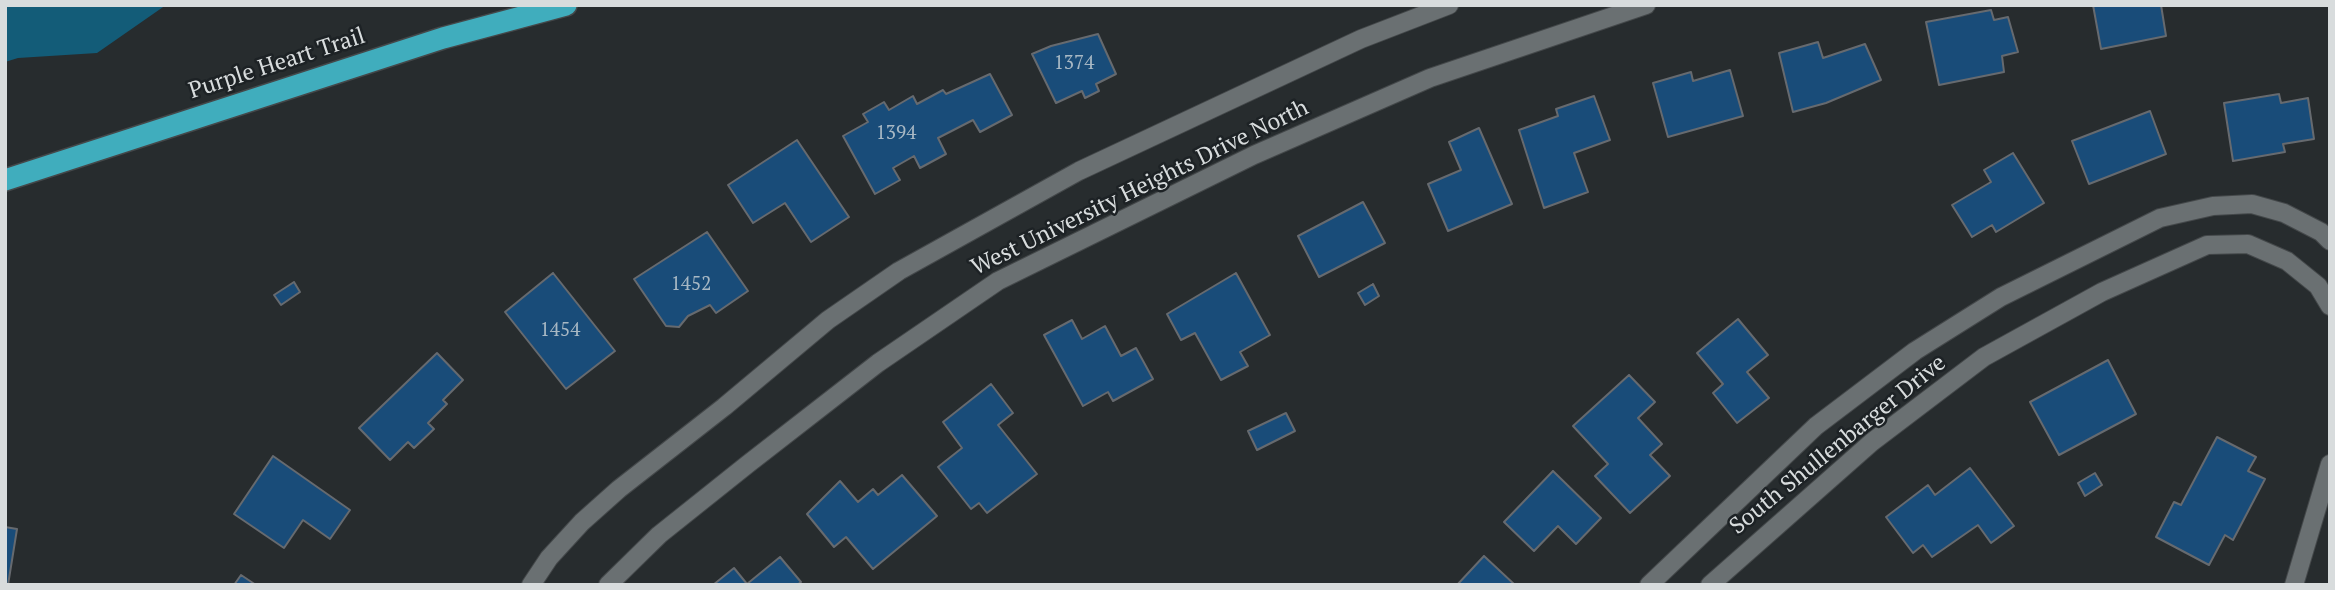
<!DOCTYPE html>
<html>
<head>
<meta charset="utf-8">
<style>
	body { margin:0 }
	#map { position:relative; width:2335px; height:590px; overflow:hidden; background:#272c2e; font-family:"PT Serif",serif }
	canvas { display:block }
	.frame { position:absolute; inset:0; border:7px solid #d8dcdd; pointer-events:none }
</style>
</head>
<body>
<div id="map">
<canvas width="2335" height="590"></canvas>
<div class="frame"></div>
</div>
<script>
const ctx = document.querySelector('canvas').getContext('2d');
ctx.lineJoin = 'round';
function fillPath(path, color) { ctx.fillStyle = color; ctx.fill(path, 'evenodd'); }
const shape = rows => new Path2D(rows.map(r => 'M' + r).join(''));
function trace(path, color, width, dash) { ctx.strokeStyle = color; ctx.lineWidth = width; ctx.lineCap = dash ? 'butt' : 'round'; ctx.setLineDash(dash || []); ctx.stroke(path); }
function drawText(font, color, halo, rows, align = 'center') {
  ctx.font = font + ' "PT Serif",serif'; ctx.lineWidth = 5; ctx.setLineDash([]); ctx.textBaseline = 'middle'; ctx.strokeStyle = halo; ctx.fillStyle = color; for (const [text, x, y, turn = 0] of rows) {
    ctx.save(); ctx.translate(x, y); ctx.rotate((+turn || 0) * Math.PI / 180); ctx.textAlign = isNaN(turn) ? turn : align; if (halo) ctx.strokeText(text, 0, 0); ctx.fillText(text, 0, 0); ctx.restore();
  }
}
const green = shape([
	[5,5,166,5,97,53,18,58,5,62]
]);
const building = shape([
	[2093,5,2161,5,2166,36,2101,49,2093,5],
	[1991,10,1994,20,2008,17,2018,52,2002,56,2004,72,1939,85,1926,22,1991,10],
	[1098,34,1116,74,1096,84,1099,91,1085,98,1082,91,1056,103,1032,54,1051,46,1098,34],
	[1818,42,1823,58,1865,44,1881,80,1826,103,1793,112,1779,53,1818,42],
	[1730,70,1743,116,1668,137,1653,83,1691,72,1693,81,1730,70],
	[990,74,1012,115,980,132,973,120,938,138,946,154,920,168,914,156,893,168,900,180,875,194,843,136,868,122,863,114,884,102,889,110,913,96,917,104,943,90,946,94,990,74],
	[2279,94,2281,103,2308,98,2314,139,2283,144,2285,152,2233,161,2224,103,2279,94],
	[1594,96,1610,140,1574,153,1588,192,1544,208,1519,130,1558,116,1556,109,1594,96],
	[2150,111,2166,154,2089,184,2072,141,2150,111],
	[1479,128,1512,204,1448,231,1428,184,1461,170,1449,142,1479,128],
	[797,140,849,217,811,242,785,203,753,223,728,185,797,140],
	[2013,153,2044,203,1996,232,1992,225,1972,237,1952,205,1991,182,1984,170,2013,153],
	[1363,202,1385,243,1319,277,1298,236,1363,202],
	[707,232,748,291,716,313,710,305,688,316,679,327,666,326,634,279,707,232],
	[553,273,615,351,566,389,505,312,553,273],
	[1236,273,1270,335,1240,352,1248,366,1221,380,1195,333,1181,340,1167,314,1236,273],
	[294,282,300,292,281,305,274,295,294,282],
	[1373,284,1379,296,1365,305,1358,293,1373,284],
	[1738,319,1768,355,1747,372,1769,398,1737,423,1713,393,1723,384,1697,353,1738,319],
	[1072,320,1082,339,1105,326,1121,356,1136,348,1153,379,1113,401,1108,392,1083,406,1044,335,1072,320],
	[437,353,463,380,443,400,447,404,428,423,434,429,414,448,408,442,390,460,359,428,437,353],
	[2108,360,2136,414,2059,455,2030,402,2108,360],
	[1629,375,1655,402,1638,418,1662,444,1650,455,1670,476,1630,513,1595,476,1608,464,1573,426,1629,375],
	[991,384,1013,413,998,425,1037,474,987,513,979,503,971,509,938,467,962,448,943,422,991,384],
	[1286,413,1295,431,1257,450,1248,431,1286,413],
	[2217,437,2256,457,2248,471,2265,479,2233,540,2225,535,2209,565,2156,537,2174,502,2181,505,2217,437],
	[273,456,350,510,330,539,303,520,284,548,234,514,273,456],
	[1970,468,2014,526,1991,543,1978,525,1932,557,1923,545,1913,553,1886,517,1928,485,1935,495,1970,468],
	[1553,471,1601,518,1576,544,1558,526,1534,551,1504,522,1553,471],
	[2095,473,2102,485,2085,496,2078,483,2095,473],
	[902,475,937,516,873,569,846,537,834,547,807,514,840,481,858,502,873,489,878,495,902,475],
	[5,527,17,529,8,585,5,585,5,527],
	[1484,556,1515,585,1457,585,1484,556],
	[780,557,801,582,797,585,713,585,734,568,747,584,780,557],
	[241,575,256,585,234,585,241,575]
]);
const minor = shape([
	[531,585,549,558,582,522,619,489,724,407,828,320,899,271,1079,171,1361,39,1449,5],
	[608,585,659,535,748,464,878,363,998,281,1254,155,1430,78,1646,5],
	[1649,585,1816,426,1915,351,2001,297,2160,218,2213,206,2252,204,2284,213,2321,232,2330,241],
	[1710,585,1872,442,1984,357,2102,292,2207,245,2248,244,2287,261,2318,286,2330,306],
	[2294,585,2330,464]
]);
const highway = shape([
	[5,180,443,38,566,5]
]);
const numberNames = [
	["1374",1074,64],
	["1394",896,134],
	["1452",691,285],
	["1454",560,331]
];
const streetNames = [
	["Purple Heart Trail",277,64,-18],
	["West University Heights Drive North",1140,188,-26],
	["South Shullenbarger Drive",1838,445,-39]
];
fillPath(green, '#135c78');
fillPath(building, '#194c79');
trace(building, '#666a6f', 2);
trace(minor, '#44484a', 20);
trace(highway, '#44484a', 24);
trace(minor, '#6a7072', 18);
trace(highway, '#40adbd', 21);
drawText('19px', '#a8b8c4', null, numberNames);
drawText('23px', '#d8dcdd', '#1d2225', streetNames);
</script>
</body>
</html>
